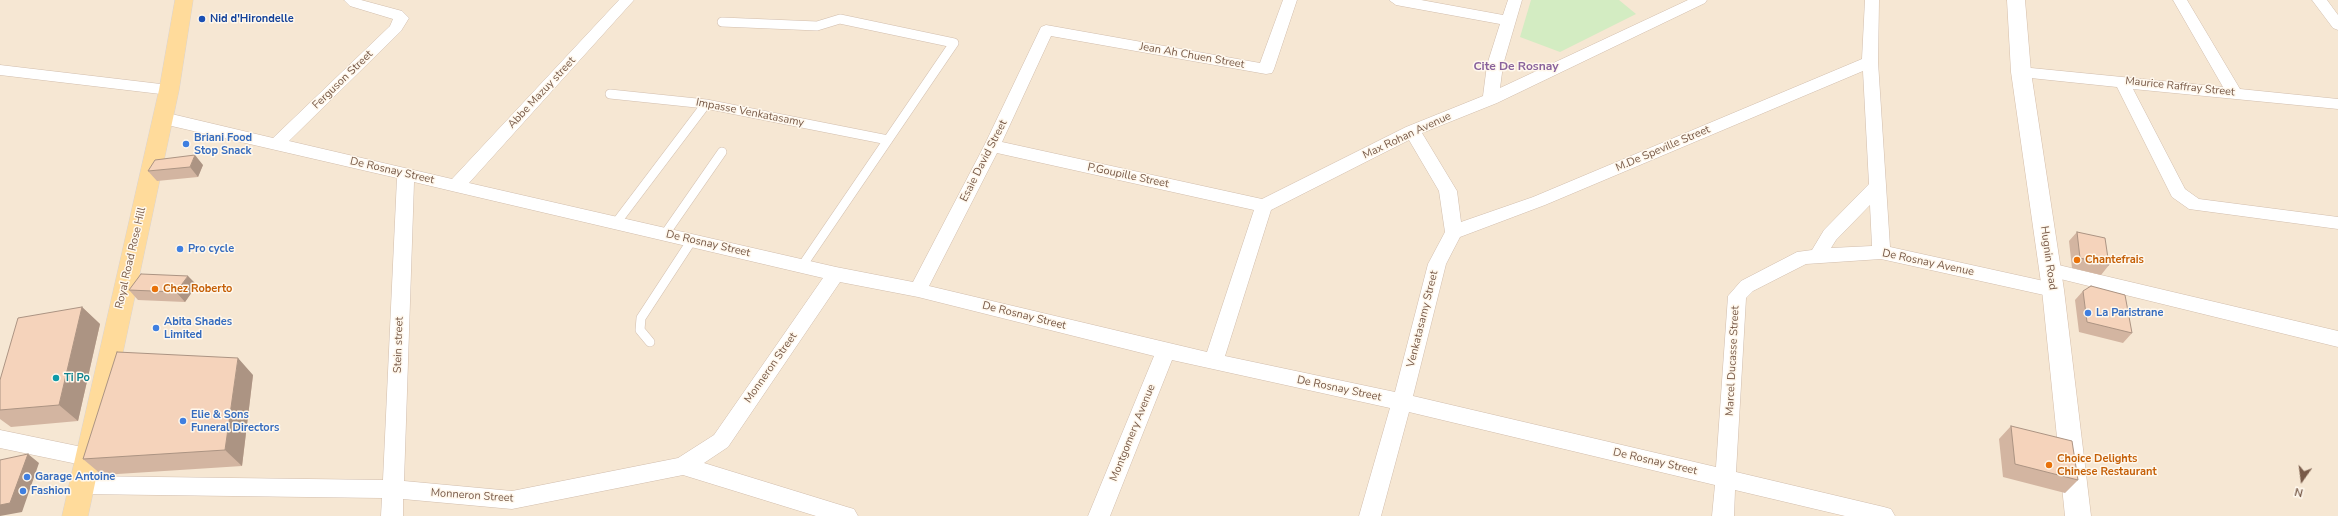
<!DOCTYPE html>
<html>
<head>
<meta charset="utf-8">
<style>
	body { margin:0 }
	#map { position:relative; width:2338px; height:516px; overflow:hidden; background:#fef4e5; font-family:"Nunito Sans",sans-serif }
	canvas { display:block }
	.north { position:absolute; left:2282px; top:460px; width:40px; height:40px; -webkit-text-stroke:3px #fff8ed; paint-order:stroke; rotate:194deg; font-size:11px; font-weight:700; line-height:16px; text-align:center; color:#785a48 }
	.north::after { content:''; display:block; margin:auto; width:14px; height:18px; background:#785a48; clip-path:polygon(50% 0,100% 100%,50% 72%,0 100%) }
</style>
</head>
<body>
<div id="map">
<canvas width="2338" height="516"></canvas>
<div class="north">N</div>
</div>
<script>
const ctx = document.querySelector('canvas').getContext('2d');
ctx.lineJoin = 'round';
function fillPath(path, color) { ctx.fillStyle = color; ctx.fill(path, 'evenodd'); }
const shape = rows => new Path2D(rows.map(r => 'M' + r).join(''));
function trace(path, color, width, dash) { ctx.strokeStyle = color; ctx.lineWidth = width; ctx.lineCap = dash ? 'butt' : 'round'; ctx.setLineDash(dash || []); ctx.stroke(path); }
function drawText(font, color, halo, rows, align = 'center') {
  ctx.font = font + ' "Nunito Sans",sans-serif'; ctx.lineWidth = 3; ctx.setLineDash([]); ctx.textBaseline = 'middle'; ctx.strokeStyle = halo; ctx.fillStyle = color; for (const [text, x, y, turn = 0] of rows) {
    ctx.save(); ctx.translate(x, y); ctx.rotate((+turn || 0) * Math.PI / 180); ctx.textAlign = isNaN(turn) ? turn : align; if (halo) ctx.strokeText(text, 0, 0); ctx.fillText(text, 0, 0); ctx.restore();
  }
}
const residential = shape([
	[0,0,2338,0,2338,516,0,516]
]);
const green = shape([
	[1531,0,1619,0,1636,14,1560,52,1520,37]
]);
const lane = shape([
	[722,22,817,26,840,19,954,43,802,266],
	[610,94,706,104,888,140],
	[616,223,706,104],
	[665,234,722,152],
	[650,342,640,330,641,318,692,240]
]);
const street = shape([
	[344,0,361,0,402,11,409,18,401,31,289,141,452,179,619,0,634,0,469,183,836,267,913,282,984,146,1041,27,1046,25,1260,63,1283,0,1297,0,1274,69,1272,73,1266,74,1051,36,1002,142,1262,199,1406,127,1483,96,1487,65,1500,24,1396,5,1389,0,1421,0,1503,15,1508,0,1522,0,1503,65,1500,88,1688,0,1707,0,1705,3,1497,103,1422,133,1457,191,1461,222,1533,197,1862,59,1865,0,1879,0,1878,62,1890,247,2053,283,2060,285,2062,290,2060,295,2053,297,1881,259,1806,264,1753,291,1746,298,1736,472,1884,507,1891,509,1895,516,1845,516,1735,490,1734,516,1712,516,1715,485,1409,412,1381,516,1359,516,1390,408,1172,360,1110,516,1088,516,1154,356,918,297,840,282,728,447,704,463,847,507,854,509,858,516,816,516,683,475,512,509,403,499,403,516,381,516,382,498,82,494,75,491,72,485,75,479,82,476,383,480,397,178,163,124,157,122,155,118,157,114,163,112,273,138,390,26,393,19,350,6,344,0],
	[1863,71,1869,184,1824,230,1812,250,1797,252,1741,281,1728,296,1716,467,1413,396,1446,264,1460,237,1545,205,1863,71],
	[1409,140,1439,191,1445,232,1428,264,1395,392,1225,356,1271,210,1409,140],
	[997,153,1254,210,1207,352,929,286,997,153],
	[414,182,456,192,823,278,714,435,678,458,512,491,404,481,414,182],
	[1870,205,1872,246,1831,248,1836,240,1870,205],
	[2173,0,2187,0,2240,89,2338,99,2338,109,2133,89,2185,189,2199,199,2338,217,2338,229,2189,209,2172,197,2117,87,2021,77,2015,76,2013,72,2015,68,2021,67,2223,87,2173,0],
	[2312,0,2327,0,2338,15,2338,30,2333,28,2312,0],
	[0,65,169,85,175,86,177,90,175,94,169,95,0,75,0,65],
	[2050,263,2338,331,2338,347,2044,275,2041,270,2044,265,2050,263],
	[0,430,87,448,94,451,97,457,94,463,87,466,0,448,0,430]
]);
const secondary = shape([
	[2007,0,2025,0,2031,72,2064,290,2091,516,2065,516,2042,290,2011,72,2007,0]
]);
const primary = shape([
	[175,0,193,0,179,90,88,516,62,516,159,90,175,0]
]);
const wall = shape([
	[203,165,198,177,157,181,148,171],
	[2077,232,2109,265,2101,275,2072,268,2069,241],
	[197,285,185,302,138,300,129,290],
	[2083,291,2132,333,2123,343,2079,332,2075,300],
	[82,307,100,324,78,421,11,427,0,419,0,380],
	[253,375,242,466,102,475,83,459],
	[2011,426,2078,480,2065,493,2003,477,1999,439]
]);
const shadedWall = shape([
	[195,155,203,165,198,177,190,167],
	[188,276,197,285,185,302,176,292],
	[82,307,100,324,78,421,59,405],
	[238,358,253,375,242,466,225,450],
	[28,454,39,463,22,512,0,516,0,505]
]);
const building = shape([
	[195,155,190,167,148,171,155,160,195,155],
	[2077,232,2105,238,2109,265,2080,258,2077,232],
	[141,274,188,276,176,292,129,290,141,274],
	[2091,286,2125,295,2132,333,2087,322,2083,291,2091,286],
	[82,307,59,405,0,410,0,380,18,318,82,307],
	[117,352,238,358,225,450,83,459,117,352],
	[2011,426,2072,441,2078,480,2015,464,2011,426],
	[28,454,10,503,0,505,0,460,28,454]
]);
const markers = [
	[202,19,4,"#1a4fb4"],
	[186,144,4,"#3f7fe0"],
	[180,249,4,"#3f7fe0"],
	[2077,260,4,"#e8710a"],
	[155,289,4,"#e8710a"],
	[2088,313,4,"#3f7fe0"],
	[156,328,4,"#3f7fe0"],
	[56,378,4,"#0f9aa8"],
	[183,421,4,"#3f7fe0"],
	[2049,465,4,"#e8710a"],
	[27,477,4,"#3f7fe0"],
	[23,491,4,"#3f7fe0"]
];
const transitNames = [
	["Nid d'Hirondelle",210,19]
];
const streetNames = [
	["Jean Ah Chuen Street",1192,56,10],
	["Ferguson Street",343,80,-44],
	["Maurice Raffray Street",2180,87,6],
	["Abbe Mazuy street",542,93,-47],
	["Impasse Venkatasamy",750,113,11],
	["Max Rohan Avenue",1407,136,-25],
	["M.De Speville Street",1663,149,-23],
	["Esaie David Street",984,161,-63],
	["De Rosnay Street",392,171,13],
	["P.Goupille Street",1128,176,12],
	["De Rosnay Street",708,244,13],
	["Royal Road Rose Hill",131,258,-77],
	["Hugnin Road",2048,258,82],
	["De Rosnay Avenue",1928,263,12],
	["De Rosnay Street",1024,316,14],
	["Venkatasamy Street",1423,319,-76],
	["Stein street",399,345,-88],
	["Marcel Ducasse Street",1733,361,-87],
	["Monneron Street",771,368,-55],
	["De Rosnay Street",1339,389,12],
	["Montgomery Avenue",1133,433,-68],
	["De Rosnay Street",1655,462,13],
	["Monneron Street",472,496,4]
];
const shopNames = [
	["Briani Food",194,138],
	["Stop Snack",194,151],
	["Pro cycle",188,249],
	["La Paristrane",2096,313],
	["Abita Shades",164,322],
	["Limited",164,335],
	["Elie & Sons",191,415],
	["Funeral Directors",191,428],
	["Garage Antoine",35,477],
	["Fashion",31,491]
];
const foodNames = [
	["Chantefrais",2085,260],
	["Chez Roberto",163,289],
	["Choice Delights",2057,459],
	["Chinese Restaurant",2057,472]
];
const cultureNames = [
	["Ti Po",64,378]
];
const neighbourhoodNames = [
	["Cite De Rosnay",1516,67]
];
fillPath(residential, '#f6e7d3');
fillPath(green, '#d3ecc2');
trace(lane, '#d2bead', 10);
trace(street, '#d2bead', 1);
trace(secondary, '#d5beaa', 1);
trace(primary, '#dcd4cf', 1);
trace(lane, '#fff', 9);
fillPath(street, '#fff');
fillPath(secondary, '#fff');
fillPath(primary, '#ffdb9b');
fillPath(wall, '#d3b5a1');
fillPath(shadedWall, '#ac9483');
fillPath(building, '#f5d3bb');
trace(building, '#ac9483', 1);
for (const [x, y, r, color] of markers) { const dot = new Path2D(); dot.arc(x, y, r, 0, 2 * Math.PI); ctx.fillStyle = color; ctx.fill(dot); trace(dot, '#fff8ed', 1.5); }
drawText('bold 11px', '#164399', '#fff8ed', transitNames, 'left');
drawText('11px', '#785a48', '#fff8ed', streetNames);
drawText('bold 11px', '#366cbe', '#fff8ed', shopNames, 'left');
drawText('bold 11px', '#c56008', '#fff8ed', foodNames, 'left');
drawText('bold 11px', '#0d838f', '#fff8ed', cultureNames, 'left');
drawText('bold 12px', '#8a639c', '#fff8ed', neighbourhoodNames);
</script>
</body>
</html>
